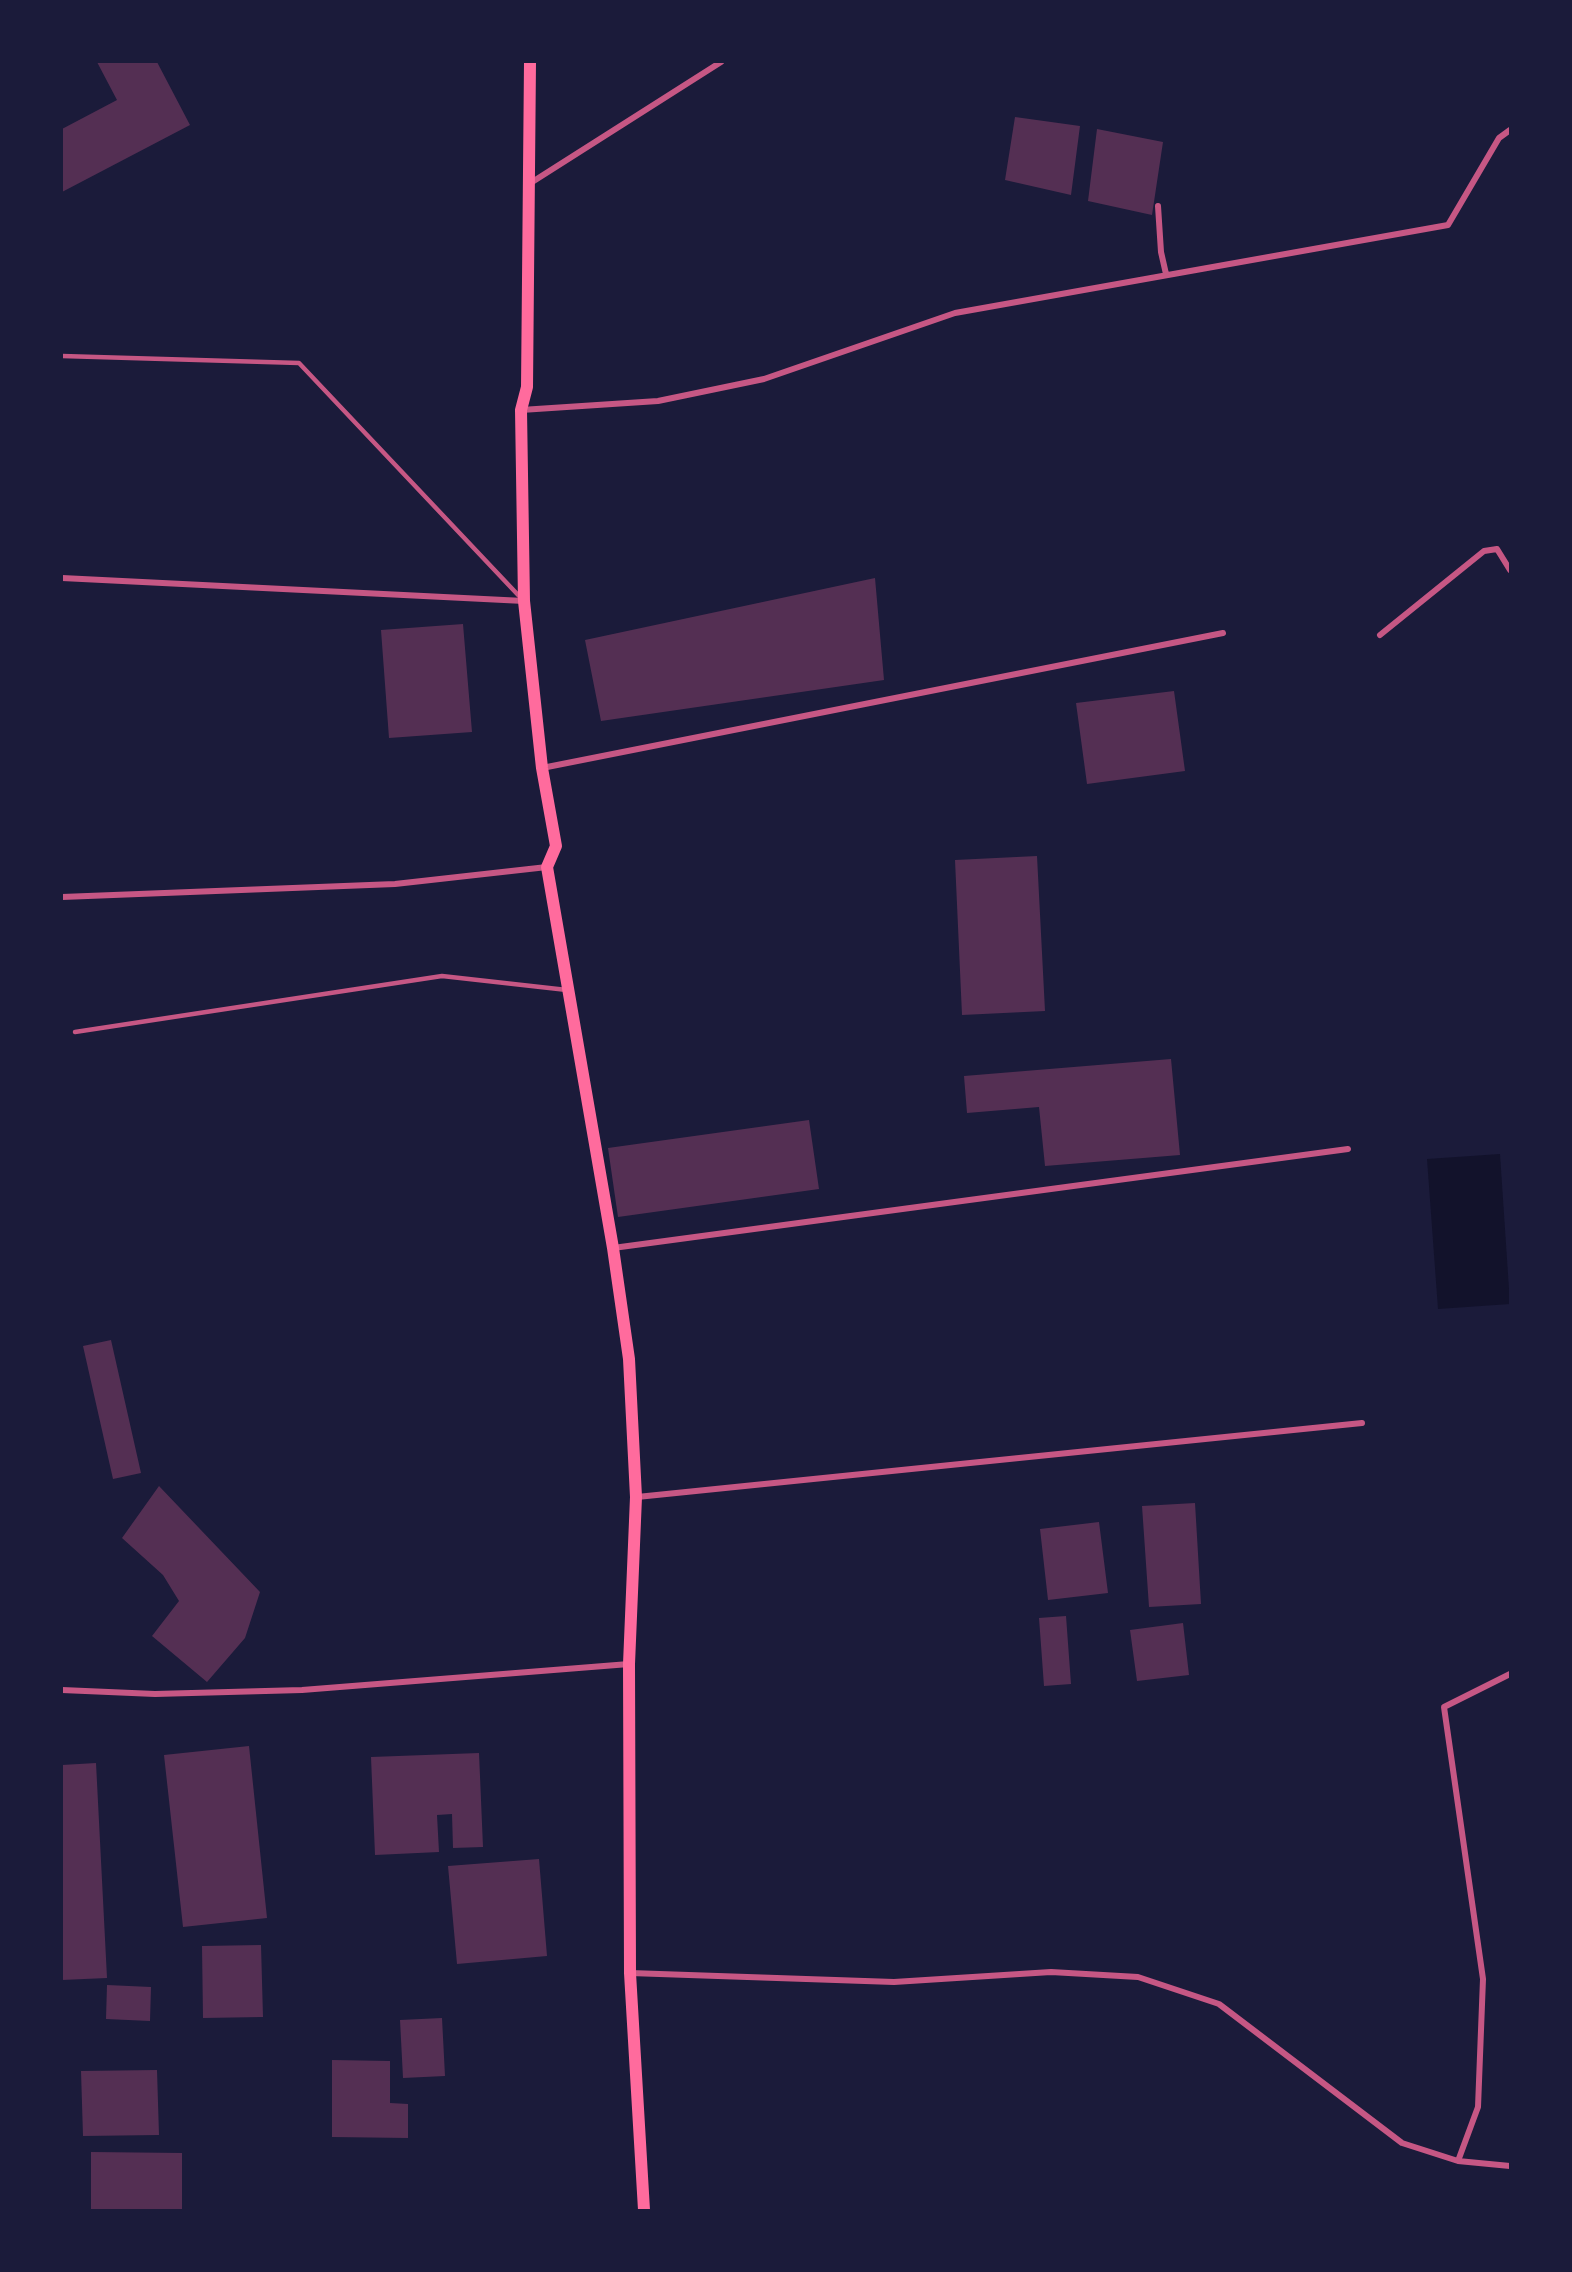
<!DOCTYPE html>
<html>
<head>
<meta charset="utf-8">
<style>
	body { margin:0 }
	#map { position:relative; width:1572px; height:2272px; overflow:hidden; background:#1b1b3a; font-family:Barlow,sans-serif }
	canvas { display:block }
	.frame { position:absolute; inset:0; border:63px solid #1b1b3a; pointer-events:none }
</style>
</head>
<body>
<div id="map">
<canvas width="1572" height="2272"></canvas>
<div class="frame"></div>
</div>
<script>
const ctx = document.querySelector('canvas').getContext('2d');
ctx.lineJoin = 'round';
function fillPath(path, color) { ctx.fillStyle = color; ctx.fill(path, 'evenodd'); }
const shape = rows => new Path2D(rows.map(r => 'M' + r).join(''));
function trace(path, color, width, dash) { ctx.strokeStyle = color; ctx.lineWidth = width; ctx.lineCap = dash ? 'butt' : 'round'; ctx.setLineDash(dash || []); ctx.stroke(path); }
const water = shape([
	[1500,1154,1510,1304,1438,1309,1427,1159]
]);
const building = shape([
	[97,62,157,62,190,125,62,192,62,129,117,100],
	[1015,117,1080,126,1071,195,1005,180],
	[1097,129,1163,142,1152,215,1088,201],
	[875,578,884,680,601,721,585,640],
	[463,624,472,732,389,738,381,630],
	[1174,691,1185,771,1087,784,1076,703],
	[1037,856,1045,1011,962,1015,955,860],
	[1171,1059,1180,1155,1045,1166,1039,1107,967,1113,964,1076],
	[809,1120,819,1189,618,1217,608,1148],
	[111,1340,141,1473,113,1479,83,1346],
	[159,1486,260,1592,245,1638,207,1682,152,1636,179,1601,163,1575,122,1538],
	[1195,1503,1201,1604,1149,1607,1142,1506],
	[1099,1522,1108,1593,1048,1600,1040,1529],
	[1066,1616,1071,1684,1044,1686,1039,1618],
	[1183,1623,1189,1675,1137,1681,1130,1630],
	[249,1746,267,1918,183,1927,164,1755],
	[479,1753,483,1847,453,1848,452,1814,437,1815,439,1852,375,1855,371,1757],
	[96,1763,107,1978,62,1980,62,1765],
	[539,1859,547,1956,457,1964,448,1866],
	[261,1945,263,2017,203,2018,202,1946],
	[107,1985,151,1987,150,2021,106,2019],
	[442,2018,445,2076,403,2078,400,2020],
	[332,2060,390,2061,390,2103,408,2104,408,2138,332,2137],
	[157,2070,159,2135,83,2136,81,2071],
	[91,2152,182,2153,182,2210,91,2210]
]);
const service = shape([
	[62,356,299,363,520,597],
	[75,1032,442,976,567,990]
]);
const minor = shape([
	[529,184,721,62],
	[1158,206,1161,252,1166,274],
	[521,410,658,401,764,379,955,313,1448,225,1499,138,1510,130],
	[62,578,524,601],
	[1380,635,1484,551,1497,549,1510,570],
	[542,768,1223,633],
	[62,897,395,884,547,867],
	[613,1248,1348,1149],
	[637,1497,1362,1423],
	[62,1690,155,1694,302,1690,629,1664],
	[630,1973,894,1982,1051,1972,1138,1977,1219,2004,1402,2143,1458,2161,1510,2166],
	[1458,2161,1478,2107,1483,1979,1444,1707,1510,1674]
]);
const secondary = shape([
	[530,62,527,387,521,410,524,601,542,768,556,846,547,867,613,1248,629,1359,636,1497,629,1664,630,1973,644,2210]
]);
fillPath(water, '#12122b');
fillPath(building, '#542f53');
trace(service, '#c65784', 4.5);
trace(minor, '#c65784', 6);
trace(secondary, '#ff6b9d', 12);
</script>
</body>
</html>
